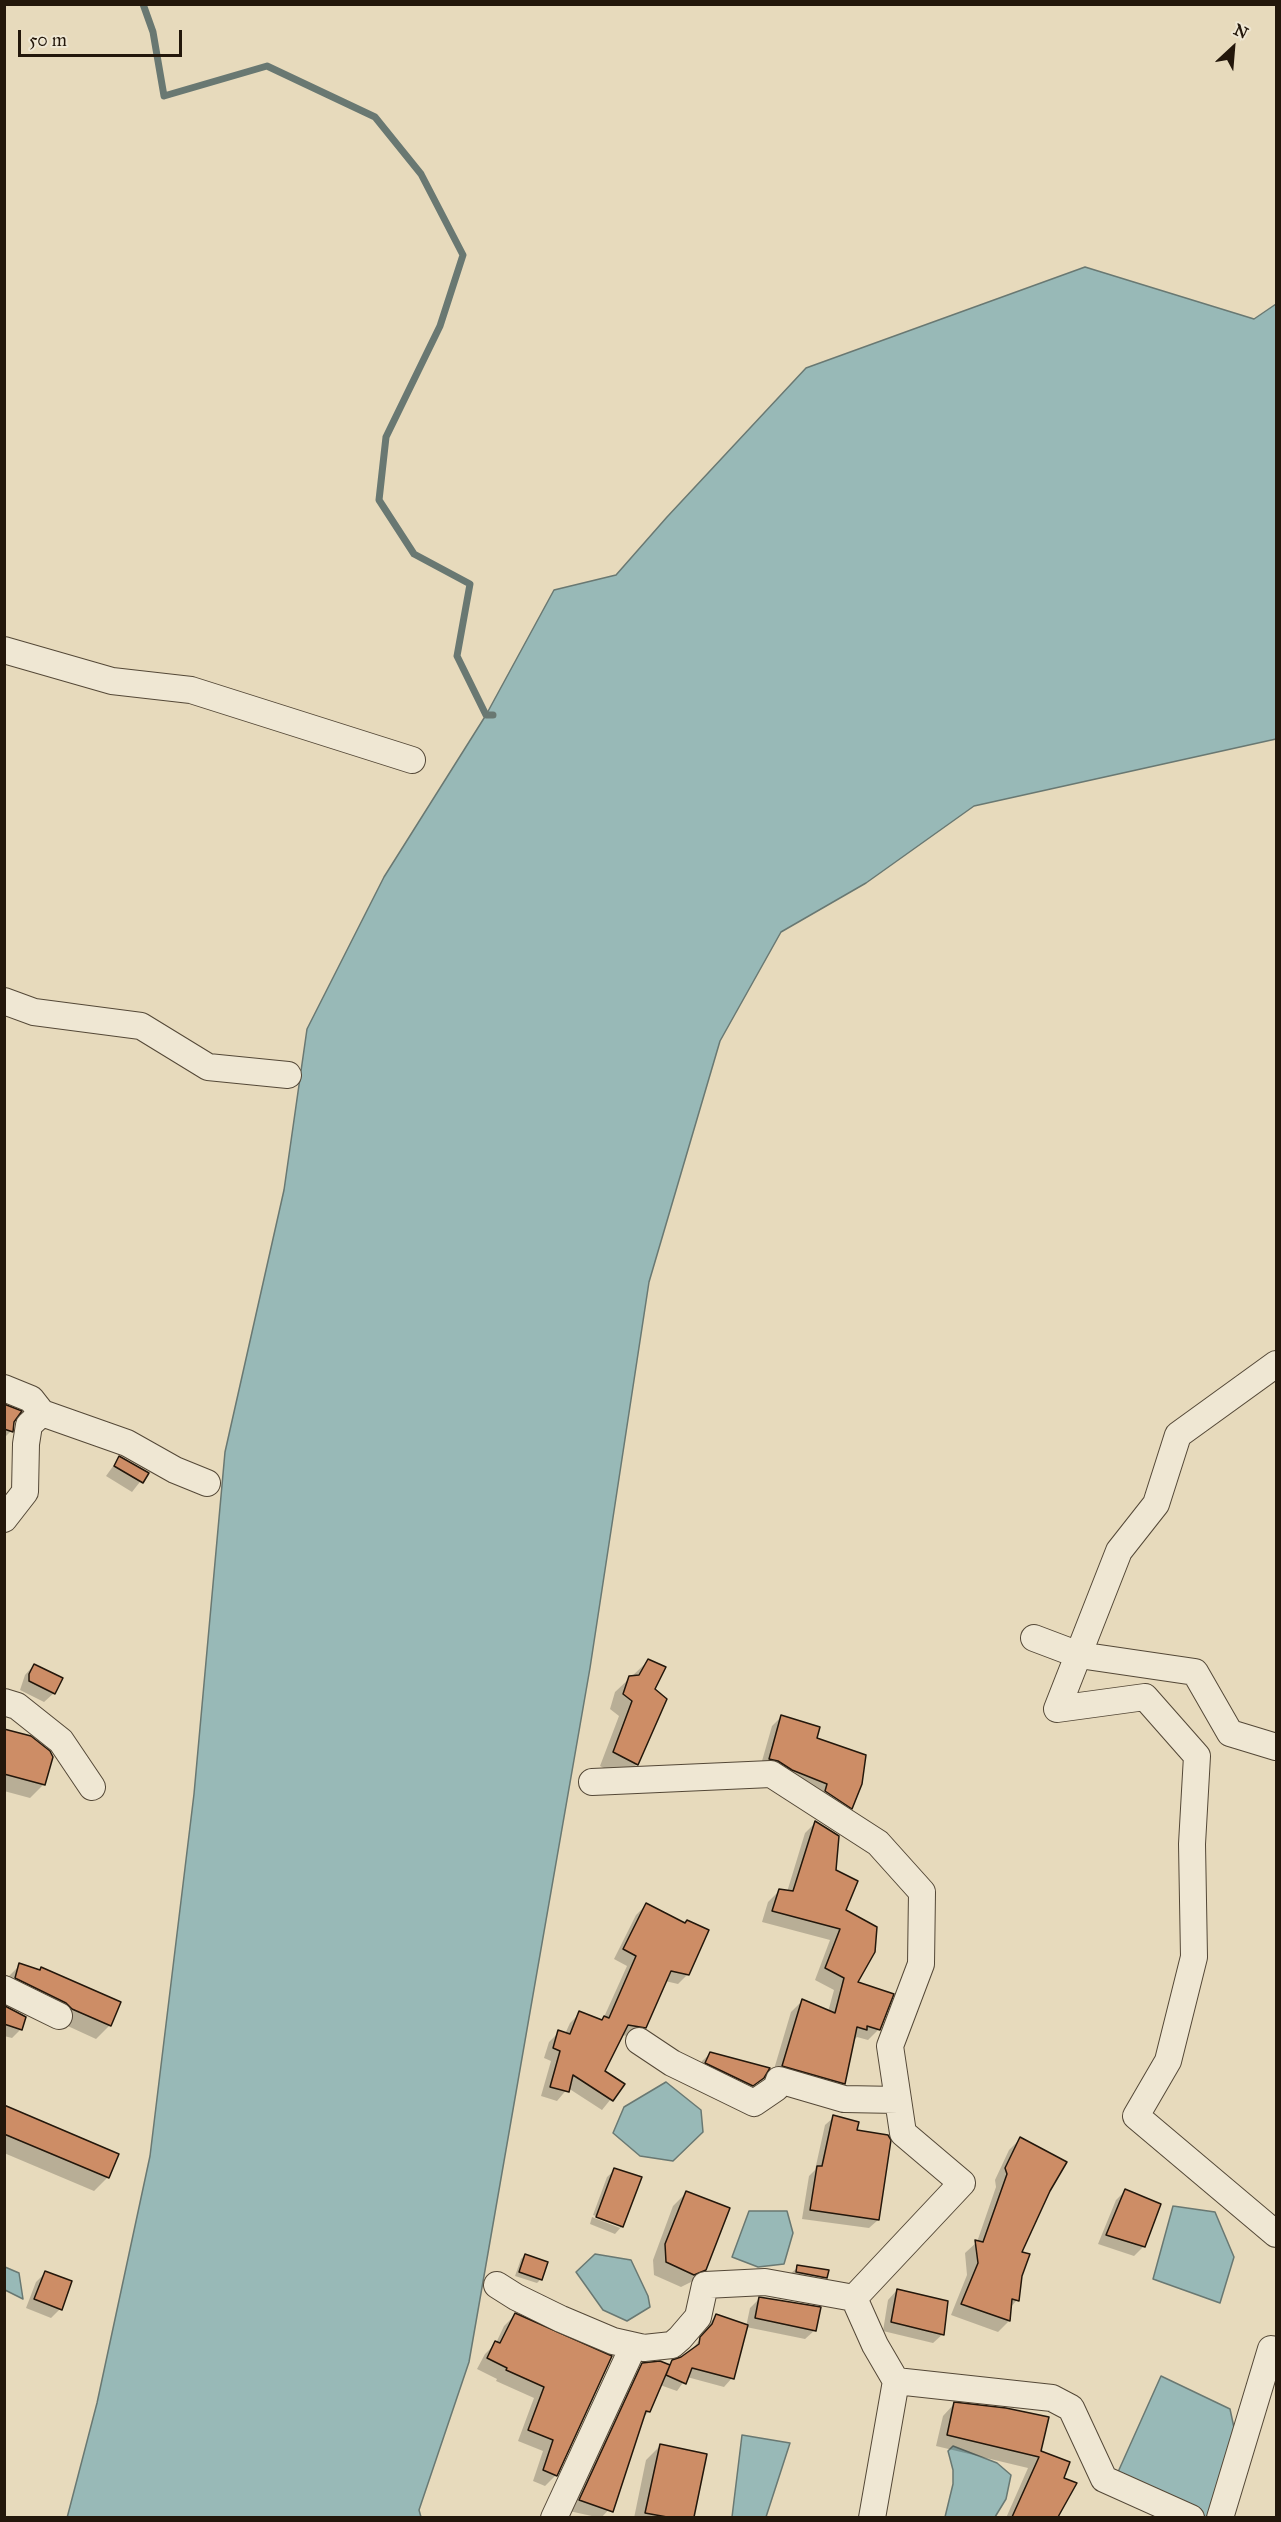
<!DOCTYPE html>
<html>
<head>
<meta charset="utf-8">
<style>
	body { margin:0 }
	#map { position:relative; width:1281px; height:2522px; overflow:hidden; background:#e7dabc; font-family:"IM FELL Great Primer",serif }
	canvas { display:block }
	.frame { position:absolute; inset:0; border:6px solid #23170b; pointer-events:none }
	.north { position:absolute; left:1203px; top:18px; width:60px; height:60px; -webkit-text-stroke:4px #efe7d3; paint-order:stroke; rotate:26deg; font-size:16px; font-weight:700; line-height:24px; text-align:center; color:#23170b }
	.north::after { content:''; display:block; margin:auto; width:21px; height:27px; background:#23170b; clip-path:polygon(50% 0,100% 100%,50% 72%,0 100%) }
	.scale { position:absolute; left:18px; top:30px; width:164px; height:27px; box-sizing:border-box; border:3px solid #23170b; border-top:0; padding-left:8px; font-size:18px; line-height:21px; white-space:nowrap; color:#23170b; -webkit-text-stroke:4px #efe7d3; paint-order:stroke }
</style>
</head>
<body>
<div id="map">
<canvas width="1281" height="2522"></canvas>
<div class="frame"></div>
<div class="north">N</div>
<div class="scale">50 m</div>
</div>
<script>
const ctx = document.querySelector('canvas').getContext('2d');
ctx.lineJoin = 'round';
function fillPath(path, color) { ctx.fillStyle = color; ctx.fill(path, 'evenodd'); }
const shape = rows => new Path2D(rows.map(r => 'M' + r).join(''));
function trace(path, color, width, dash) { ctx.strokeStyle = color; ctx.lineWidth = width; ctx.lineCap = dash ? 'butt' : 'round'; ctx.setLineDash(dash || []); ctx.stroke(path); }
const water = shape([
	[1085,267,1254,319,1276,304,1276,739,974,806,866,883,781,932,720,1041,649,1282,590,1668,469,2362,419,2510,421,2517,67,2518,97,2403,150,2156,194,1794,225,1452,284,1190,307,1029,384,877,486,715,554,590,616,575,667,517,806,368,1085,267],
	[666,2082,701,2110,703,2132,673,2161,640,2156,613,2133,624,2107,666,2082],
	[1173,2206,1215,2212,1234,2257,1220,2303,1153,2279,1173,2206],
	[749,2211,787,2211,793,2233,784,2264,758,2267,732,2257,749,2211],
	[595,2254,631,2260,648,2296,650,2307,627,2321,603,2310,576,2272,595,2254],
	[5,2267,19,2273,23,2299,5,2290,5,2267],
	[1161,2376,1230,2409,1236,2437,1212,2517,1204,2517,1118,2472,1161,2376],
	[742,2435,790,2443,766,2517,732,2517,742,2435],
	[953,2446,997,2463,1011,2475,1006,2499,995,2517,945,2517,953,2484,953,2470,948,2451,953,2446]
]);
const shadow = shape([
	[4,1406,13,1421,11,1431,4,1438],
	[119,1458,147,1473,132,1492,106,1476],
	[648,1661,653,1689,637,1764,623,1778,600,1766,619,1716,610,1709,615,1692],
	[34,1665,54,1693,44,1702,20,1690,25,1675],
	[781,1717,815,1739,851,1808,842,1817,760,1768,772,1726],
	[4,1731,44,1784,30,1798,4,1791],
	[816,1822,835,1871,844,1911,855,1983,879,2029,868,2040,857,2037,854,2040,843,2083,832,2094,772,2076,791,2012,802,2001,828,2012,834,1990,815,1980,830,1940,762,1922,768,1902,779,1891,787,1892,805,1833],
	[646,1905,688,1974,678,1984,665,1981,645,2027,635,2037,621,2035,603,2071,623,2084,602,2110,568,2088,557,2101,541,2096,551,2061,544,2058,549,2042,559,2032,565,2034,570,2023,580,2013,600,2021,604,2017,627,1966,614,1959,636,1915],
	[20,1965,119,2003,109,2026,96,2039,59,2022,7,1978],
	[4,2007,25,2018,21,2029,12,2038,4,2036],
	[711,2053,762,2077,744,2093,698,2071,702,2061],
	[4,2107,108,2177,94,2191,4,2153],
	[834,2117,855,2131,878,2220,869,2228,802,2219,809,2176,815,2170,825,2125],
	[1020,2139,1049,2190,1020,2253,1021,2275,1017,2300,1010,2308,1009,2321,998,2332,951,2315,967,2275,965,2253,977,2242,996,2187,995,2180,1009,2150],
	[615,2170,622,2226,615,2234,590,2224,592,2217,620,2228,620,2224,593,2215,607,2177],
	[1126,2190,1144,2246,1134,2256,1098,2244,1116,2200],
	[686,2193,705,2269,691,2282,681,2287,654,2275,653,2260,673,2206],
	[525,2255,541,2279,537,2283,515,2276,521,2259],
	[798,2267,826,2277,816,2287,788,2276],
	[46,2272,60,2309,51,2318,26,2308,36,2282],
	[897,2290,943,2334,933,2343,883,2331,888,2300],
	[759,2299,815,2330,805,2339,746,2327,732,2378,724,2387,687,2377,677,2391,660,2385,649,2411,643,2418,613,2505,601,2518,569,2511,630,2377,643,2364,668,2366,682,2358,691,2351,704,2334,708,2325,716,2316,746,2327,750,2308],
	[515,2315,610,2357,556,2475,545,2486,533,2481,543,2451,518,2441,534,2398,496,2381,497,2379,477,2369,485,2354,496,2343,504,2326],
	[954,2404,1040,2451,1062,2479,1075,2484,1057,2518,1006,2518,1028,2468,936,2446,943,2416],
	[660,2446,705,2456,692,2518,634,2518,646,2460]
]);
const stream = shape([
	[143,4,153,32,164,96,267,66,375,117,421,174,463,255,440,326,386,437,379,500,414,554,470,584,457,656,486,715,493,715]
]);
const building = shape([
	[4,1404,22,1411,14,1422,13,1432,4,1429,4,1404],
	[119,1456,149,1473,143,1483,114,1466,119,1456],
	[648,1659,666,1667,655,1689,667,1699,638,1765,613,1752,632,1701,623,1694,629,1676,639,1675,648,1659],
	[34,1664,63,1678,55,1694,29,1681,29,1674,34,1664],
	[781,1715,820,1727,817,1738,866,1755,862,1784,852,1809,825,1791,827,1784,792,1770,778,1761,769,1759,781,1715],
	[4,1729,31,1736,50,1751,53,1757,45,1785,4,1774,4,1729],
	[815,1821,839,1836,836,1870,858,1881,846,1910,877,1927,875,1952,858,1982,894,1994,880,2030,867,2026,867,2030,857,2027,845,2084,782,2066,802,1999,835,2013,844,1978,825,1968,840,1929,772,1911,779,1889,793,1891,815,1821],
	[646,1903,685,1923,687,1920,709,1930,689,1975,671,1971,646,2028,628,2025,605,2071,625,2084,613,2101,573,2075,569,2092,550,2087,560,2051,553,2048,558,2030,570,2034,579,2011,602,2020,604,2016,609,2018,636,1956,623,1949,646,1903],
	[19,1963,40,1970,41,1967,121,2002,111,2026,72,2009,66,2003,15,1978,19,1963],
	[5,2006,26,2017,22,2030,4,2024,5,2006],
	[710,2052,770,2068,764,2078,753,2086,705,2063,710,2052],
	[4,2105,119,2154,109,2178,4,2134,4,2105],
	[833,2115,859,2122,857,2130,888,2135,891,2140,879,2220,810,2210,817,2166,822,2166,833,2115],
	[1020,2137,1067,2162,1050,2191,1022,2252,1030,2254,1022,2276,1019,2301,1012,2299,1010,2321,961,2304,978,2263,975,2240,983,2242,1007,2174,1005,2168,1020,2137],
	[614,2168,642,2177,623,2227,596,2217,614,2168],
	[1125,2189,1161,2204,1145,2247,1106,2235,1125,2189],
	[686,2191,730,2208,706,2270,694,2275,666,2262,665,2244,686,2191],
	[525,2254,548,2262,542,2280,519,2272,525,2254],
	[797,2265,829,2270,827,2278,796,2272,797,2265],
	[45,2271,72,2281,62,2310,34,2299,45,2271],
	[897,2289,948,2301,944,2335,891,2322,897,2289],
	[759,2297,821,2307,816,2331,755,2318,759,2297],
	[515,2313,612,2356,557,2476,543,2470,553,2440,528,2430,544,2387,506,2370,507,2368,487,2358,495,2341,500,2343,515,2313],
	[716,2314,748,2325,734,2379,692,2368,686,2384,666,2375,672,2360,681,2357,699,2344,700,2337,712,2324,716,2314],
	[660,2361,670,2365,650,2412,646,2411,613,2512,579,2500,642,2363,660,2361],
	[954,2402,1006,2408,1049,2417,1041,2451,1070,2462,1064,2478,1077,2483,1058,2517,1012,2517,1039,2457,947,2435,954,2402],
	[660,2444,707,2454,694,2517,667,2517,645,2513,660,2444]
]);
const minor = shape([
	[4,650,112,681,191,690,412,760],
	[4,1001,34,1012,141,1026,208,1067,288,1075],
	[1276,1364,1178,1435,1156,1504,1119,1551,1057,1709,1145,1697,1197,1756,1192,1844,1194,1957,1168,2061,1136,2116,1276,2234],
	[4,1388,31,1399,42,1413],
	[4,1519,25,1492,26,1444,29,1425,42,1413,127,1443,175,1470,207,1483],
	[1034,1638,1079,1655,1195,1672,1230,1733,1276,1747],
	[4,1702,17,1706,61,1741,92,1787],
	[592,1782,771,1774,878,1843,922,1892,921,1964,890,2046,903,2133,962,2183,854,2298],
	[4,1989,59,2016],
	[639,2041,672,2063,754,2103,776,2088,779,2080,844,2099,898,2100],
	[497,2285,516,2297,561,2319,613,2341,644,2348,672,2345,680,2338,698,2317,705,2285,765,2282,854,2298,875,2345,896,2381,872,2518],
	[896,2381,1052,2398,1071,2408,1104,2479,1191,2518],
	[554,2518,633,2347],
	[1220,2518,1271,2349,1276,2351]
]);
fillPath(water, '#98b9b7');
trace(water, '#697872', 1.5);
fillPath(shadow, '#0003');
trace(stream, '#697872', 7);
fillPath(building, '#cd8d66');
trace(building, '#23170b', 1.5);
trace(minor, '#544837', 28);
trace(minor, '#efe7d3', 26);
</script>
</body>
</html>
